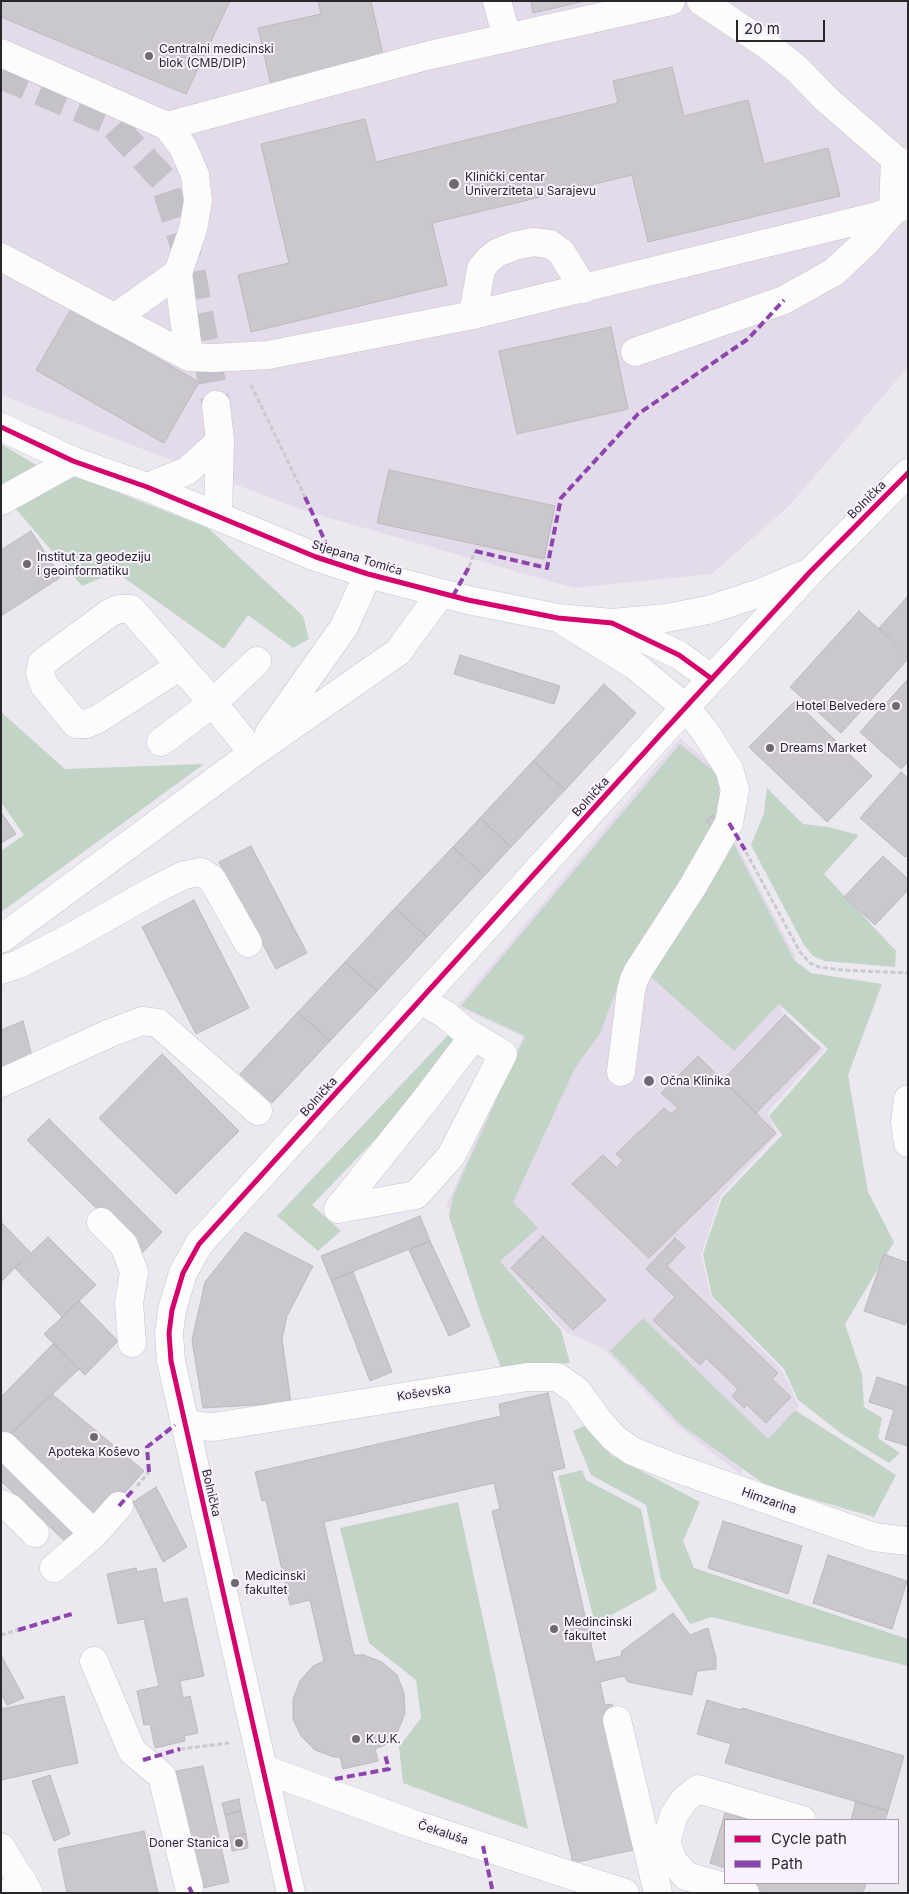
<!DOCTYPE html>
<html>
<head>
<meta charset="utf-8">
<style>
	body { margin:0 }
	#map { position:relative; width:909px; height:1894px; overflow:hidden; background:#ece8f0; font-family:Inter,sans-serif }
	canvas { display:block }
	.frame { position:absolute; inset:0; border:2px solid #29262c; pointer-events:none }
	.legend { position:absolute; left:724px; top:1819px; width:175px; height:65px; box-sizing:border-box; background:#f9f2fe; border:1px solid #a6a0aa; margin:0; padding:6px 9px; list-style:none; font-size:15px; color:#29262c }
	.legend li { display:flex; align-items:center; gap:10px; height:25px }
	.legend b { width:25px; border:1px solid #a6a0aa }
	.scale { position:absolute; left:736px; top:20px; width:89px; height:22px; box-sizing:border-box; border:2px solid #29262c; border-top:0; padding-left:6px; font-size:15px; line-height:18px; white-space:nowrap; color:#29262c; -webkit-text-stroke:4px #f9f2fe; paint-order:stroke }
</style>
</head>
<body>
<div id="map">
<canvas width="909" height="1894"></canvas>
<div class="frame"></div>
<ul class="legend">
<li><b style="height:6px;background:#d6006c"></b>Cycle path</li>
<li><b style="height:6px;background:#8e44ad"></b>Path</li>
</ul>
<div class="scale">20 m</div>
</div>
<script>
const ctx = document.querySelector('canvas').getContext('2d');
ctx.lineJoin = 'round';
function fillPath(path, color) { ctx.fillStyle = color; ctx.fill(path, 'evenodd'); }
const shape = rows => new Path2D(rows.map(r => 'M' + r).join(''));
function trace(path, color, width, dash) { ctx.strokeStyle = color; ctx.lineWidth = width; ctx.lineCap = dash ? 'butt' : 'round'; ctx.setLineDash(dash || []); ctx.stroke(path); }
function drawText(font, color, halo, rows, align = 'center') {
  ctx.font = font + ' Inter,sans-serif'; ctx.lineWidth = 4; ctx.setLineDash([]); ctx.textBaseline = 'middle'; ctx.strokeStyle = halo; ctx.fillStyle = color; for (const [text, x, y, turn = 0] of rows) {
    ctx.save(); ctx.translate(x, y); ctx.rotate((+turn || 0) * Math.PI / 180); ctx.textAlign = isNaN(turn) ? turn : align; if (halo) ctx.strokeText(text, 0, 0); ctx.fillText(text, 0, 0); ctx.restore();
  }
}
const built = shape([
	[1,1,908,1,908,367,790,505,712,574,574,588,305,511,1,395],
	[680,738,719,771,732,836,796,957,780,1010,824,1049,767,1113,778,1134,721,1195,701,1256,711,1297,782,1370,799,1406,740,1474,676,1425,604,1349,566,1332,509,1270,446,1206,523,1037,457,1006]
]);
const green = shape([
	[1,444,36,465,1,488],
	[73,475,208,528,303,616,309,639,293,648,248,615,224,649,116,572,82,586,16,509],
	[1,712,65,769,204,764,1,912,1,851,24,835,1,802],
	[680,744,717,774,722,809,716,827,627,963,600,1033,575,1068,513,1202,538,1228,500,1261,561,1330,570,1363,502,1370,481,1315,449,1216,453,1196,525,1036,461,1006],
	[767,788,803,824,828,827,859,835,824,874,896,951,895,967,825,961,813,956,804,945,751,845,764,813],
	[732,840,794,960,811,973,882,984,848,1075,868,1192,894,1242,845,1324,862,1375,864,1407,882,1418,878,1438,900,1453,889,1463,842,1434,798,1400,784,1369,712,1296,703,1254,722,1198,782,1135,769,1116,828,1049,779,1004,734,1051,642,969],
	[451,1032,455,1038,413,1100,312,1205,341,1231,318,1251,277,1216],
	[643,1318,768,1439,795,1410,896,1475,874,1517,767,1486,681,1425,610,1351],
	[586,1425,611,1455,700,1502,683,1541,694,1568,908,1639,908,1666,712,1617,690,1624,661,1579,646,1505,591,1475,573,1431],
	[582,1470,586,1480,641,1509,657,1590,595,1624,558,1476],
	[458,1502,528,1829,403,1783,399,1747,421,1718,416,1680,369,1643,340,1528]
]);
const building = shape([
	[1,1,230,1,186,94,1,17,1,1],
	[318,1,371,1,384,59,271,85,258,28,321,14,318,1],
	[531,1,585,1,533,13,531,1],
	[672,67,684,116,748,100,764,164,828,148,840,196,648,242,632,175,432,223,447,285,251,332,238,275,289,263,261,144,365,119,376,162,618,103,613,81,672,67],
	[71,309,199,382,164,443,36,370,71,309],
	[611,327,628,409,517,434,499,351,611,327],
	[389,470,555,506,544,559,377,523,389,470],
	[31,531,61,577,1,616,1,550,31,531],
	[908,596,908,653,879,628,908,596],
	[859,611,908,655,908,659,841,733,790,687,859,611],
	[460,655,560,686,554,704,454,674,460,655],
	[908,679,908,762,901,769,860,732,908,679],
	[604,684,636,713,565,790,533,761,604,684],
	[795,701,872,776,827,822,749,747,795,701],
	[533,761,565,790,511,847,480,818,533,761],
	[901,772,908,778,908,855,905,857,860,818,901,772],
	[1,812,16,834,1,843,1,812],
	[713,815,721,824,715,831,706,821,713,815],
	[480,818,511,847,484,876,453,847,480,818],
	[251,846,307,953,276,969,219,862,251,846],
	[453,847,484,876,427,937,395,908,453,847],
	[883,856,908,879,908,890,875,925,844,897,883,856],
	[194,900,249,1008,196,1034,142,927,194,900],
	[395,908,427,937,377,991,345,962,395,908],
	[345,962,377,991,330,1041,298,1012,345,962],
	[298,1012,330,1041,272,1103,240,1074,298,1012],
	[785,1015,820,1048,756,1113,723,1080,785,1015],
	[23,1021,32,1056,1,1068,1,1030,23,1021],
	[162,1054,239,1131,176,1194,99,1118,162,1054],
	[698,1056,776,1133,649,1258,572,1184,603,1155,617,1168,623,1160,616,1154,664,1108,671,1114,678,1108,661,1093,698,1056],
	[49,1119,162,1232,142,1253,27,1140,49,1119],
	[420,1216,430,1241,331,1280,321,1256,420,1216],
	[1,1222,30,1252,1,1282,1,1222],
	[245,1232,313,1266,287,1316,282,1339,291,1403,203,1408,192,1340,205,1282,245,1232],
	[543,1236,606,1300,573,1330,511,1268,543,1236],
	[48,1237,96,1285,62,1317,15,1268,48,1237],
	[675,1238,685,1247,667,1266,778,1373,772,1379,791,1397,766,1423,747,1405,744,1408,732,1396,738,1389,706,1358,700,1365,653,1320,675,1297,646,1269,675,1238],
	[430,1241,470,1326,449,1336,409,1250,430,1241],
	[884,1254,908,1263,908,1318,905,1325,864,1311,884,1254],
	[353,1272,392,1372,370,1381,331,1280,353,1272],
	[79,1301,118,1341,85,1375,44,1334,79,1301],
	[54,1343,79,1369,1,1443,1,1397,54,1343],
	[877,1377,908,1387,908,1446,885,1439,894,1410,869,1402,877,1377],
	[548,1393,565,1468,552,1471,589,1633,597,1631,598,1637,590,1639,595,1662,621,1656,622,1651,673,1613,690,1635,708,1628,716,1658,716,1669,697,1671,692,1695,628,1682,624,1676,600,1682,605,1705,612,1704,614,1711,638,1849,573,1863,492,1511,500,1509,494,1483,324,1522,354,1655,364,1655,382,1662,397,1675,404,1693,405,1713,398,1731,385,1745,375,1749,378,1761,343,1769,340,1757,334,1757,315,1750,301,1736,293,1719,293,1699,300,1681,313,1666,324,1661,310,1600,290,1605,266,1500,262,1501,255,1472,501,1416,499,1404,548,1393],
	[52,1394,144,1471,95,1526,5,1440,52,1394],
	[1,1453,84,1534,71,1547,1,1481,1,1453],
	[156,1487,187,1547,163,1562,133,1502,156,1487],
	[723,1521,802,1546,788,1594,708,1568,723,1521],
	[828,1555,907,1581,892,1629,813,1603,828,1555],
	[136,1568,137,1572,156,1568,163,1603,187,1598,204,1676,180,1681,183,1698,190,1696,198,1733,184,1736,185,1741,155,1748,150,1724,144,1725,137,1691,159,1686,144,1619,118,1624,107,1574,136,1568],
	[1,1655,24,1698,7,1705,1,1693,1,1655],
	[64,1696,78,1763,1,1780,1,1709,64,1696],
	[707,1700,741,1710,742,1708,904,1756,888,1811,725,1763,731,1744,697,1734,707,1700],
	[203,1766,229,1882,198,1889,172,1772,203,1766],
	[50,1775,70,1834,54,1841,32,1781,50,1775],
	[239,1799,241,1811,225,1815,222,1803,239,1799],
	[856,1801,888,1811,885,1820,851,1820,856,1801],
	[241,1811,246,1834,230,1837,225,1815,241,1811],
	[725,1813,750,1820,725,1820,725,1868,710,1863,725,1813],
	[144,1831,158,1893,67,1893,58,1849,144,1831],
	[246,1834,248,1848,232,1851,230,1837,246,1834],
	[733,1883,866,1883,863,1893,767,1893,733,1883]
]);
const minorTunnel = shape([
	[1,75,109,121,163,179,191,268,216,405]
]);
const path = shape([
	[251,385,305,497],
	[469,567,475,551],
	[746,852,800,952,810,963,819,967,841,970,908,973],
	[137,1486,149,1472],
	[1,1635,18,1630],
	[180,1749,229,1743]
]);
const minor = shape([
	[497,1,507,38],
	[701,1,767,45,797,69,826,99,895,159,908,167],
	[1,53,167,126,183,147,195,175,198,201,193,229,178,273,189,357],
	[167,126,426,56,671,1],
	[1,257,189,357,213,358,268,355,473,315,877,216,908,205],
	[473,315,481,269,488,260,497,253,514,246,533,242,550,244,561,252,584,289],
	[116,317,178,273],
	[635,352,784,300,834,272,865,243,893,211,895,159],
	[216,405,220,441,218,516],
	[1,427,73,461,147,487,316,557,368,574,468,600,558,618,612,623,679,655,712,679],
	[147,487,187,471,220,441],
	[1,501,73,461],
	[563,621,634,665,686,708,704,730,729,769,735,789,729,823,693,886,638,971,634,980,631,990,621,1072],
	[612,623,666,618,708,610,760,593,802,575],
	[180,666,98,719,86,724,76,724,44,685,40,673,42,663,111,612,119,609,131,609,213,703,253,753],
	[269,733,344,627,368,574],
	[161,742,213,703,257,661],
	[1,939,253,753,398,652,441,593],
	[1,970,19,964,73,936,156,889,184,875,201,872,212,879,248,943],
	[421,1000,446,1015,465,1031,503,1054,451,1156,416,1195,338,1209,426,1099,473,1037],
	[1,1083,110,1033,142,1021,158,1023,258,1111],
	[908,1099,905,1122,908,1143],
	[101,1222,124,1245,134,1272,129,1303,132,1343],
	[185,1425,214,1427,527,1377,557,1377,577,1391,598,1420,614,1438,632,1451,673,1467,874,1537,908,1541],
	[4,1446,94,1534],
	[1,1504,10,1508,35,1533],
	[54,1568,94,1534,119,1506],
	[94,1661,132,1751,162,1776,189,1887],
	[617,1720,658,1893],
	[264,1769,411,1823,625,1893],
	[9,1893,22,1880],
	[291,1893,171,1361,169,1333,172,1310,183,1273,199,1244,661,734,810,572,908,473],
	[745,1893,686,1876,673,1861,666,1842,674,1815,685,1799,698,1789,802,1820]
]);
const major = shape([
	[1,1847,29,1893]
]);
const quiet = shape([
	[305,497,335,563],
	[475,551,547,568,561,498,638,414,748,339,784,300],
	[453,596,469,567],
	[729,823,745,850],
	[149,1472,147,1447,175,1425],
	[119,1506,133,1490],
	[18,1630,75,1613],
	[143,1760,180,1749],
	[335,1779,389,1769,385,1755],
	[483,1846,493,1893],
	[189,1887,192,1893]
]);
const cycleway = shape([
	[1,427,73,461,147,487,316,557,368,574,468,600,558,618,612,623,679,655,712,679],
	[291,1893,171,1361,169,1333,172,1310,183,1273,199,1244,661,734,810,572,908,473]
]);
const markers = [
	[149,56,5,"#6d6a71"],
	[454,184,6,"#6d6a71"],
	[27,564,5,"#6d6a71"],
	[896,706,5,"#6d6a71"],
	[770,748,5,"#6d6a71"],
	[649,1081,6,"#6d6a71"],
	[94,1437,5,"#6d6a71"],
	[235,1583,5,"#6d6a71"],
	[554,1629,5,"#6d6a71"],
	[356,1739,5,"#6d6a71"],
	[239,1843,5,"#6d6a71"]
];
const poiNames = [
	["Centralni medicinski",159,49],
	["blok (CMB/DIP)",159,63],
	["Klinički centar",465,177],
	["Univerziteta u Sarajevu",465,191],
	["Institut za geodeziju",37,557],
	["i geoinformatiku",37,571],
	["Hotel Belvedere",886,706,"right"],
	["Dreams Market",780,748],
	["Očna Klinika",660,1081],
	["Apoteka Koševo",94,1452,"center"],
	["Medicinski",245,1576],
	["fakultet",245,1590],
	["Medincinski",564,1622],
	["fakultet",564,1636],
	["K.U.K.",366,1739],
	["Doner Stanica",229,1843,"right"]
];
const streetNames = [
	["Bolnička",867,500,-45],
	["Stjepana Tomića",357,558,17],
	["Bolnička",591,797,-48],
	["Bolnička",319,1097,-48],
	["Koševska",424,1393,-9],
	["Bolnička",211,1493,77],
	["Himzarina",769,1501,19],
	["Čekaluša",443,1833,18]
];
fillPath(built, '#e4dbea');
fillPath(green, '#c1d4c5');
fillPath(building, '#cac7cd');
trace(building, '#bcb9be', 1);
trace(minorTunnel, '#c5c1c9', 28, [28, 14]);
trace(minor, '#c6c3c9', 29);
trace(major, '#c6c3c9', 29);
trace(path, '#cacacd', 3, [5, 2.5]);
trace(minor, '#fcfcfd', 28);
trace(major, '#fcfcfd', 28);
trace(quiet, '#8e44ad', 4, [8, 4]);
trace(cycleway, '#d6006c', 5);
for (const [x, y, r, color] of markers) { const dot = new Path2D(); dot.arc(x, y, r, 0, 2 * Math.PI); ctx.fillStyle = color; ctx.fill(dot); trace(dot, '#f9f2fe', 2); }
drawText('12px', '#29262c', '#f9f2fe', poiNames, 'left');
drawText('12px', '#29262c', '#f9f2fe', streetNames);
</script>
</body>
</html>
